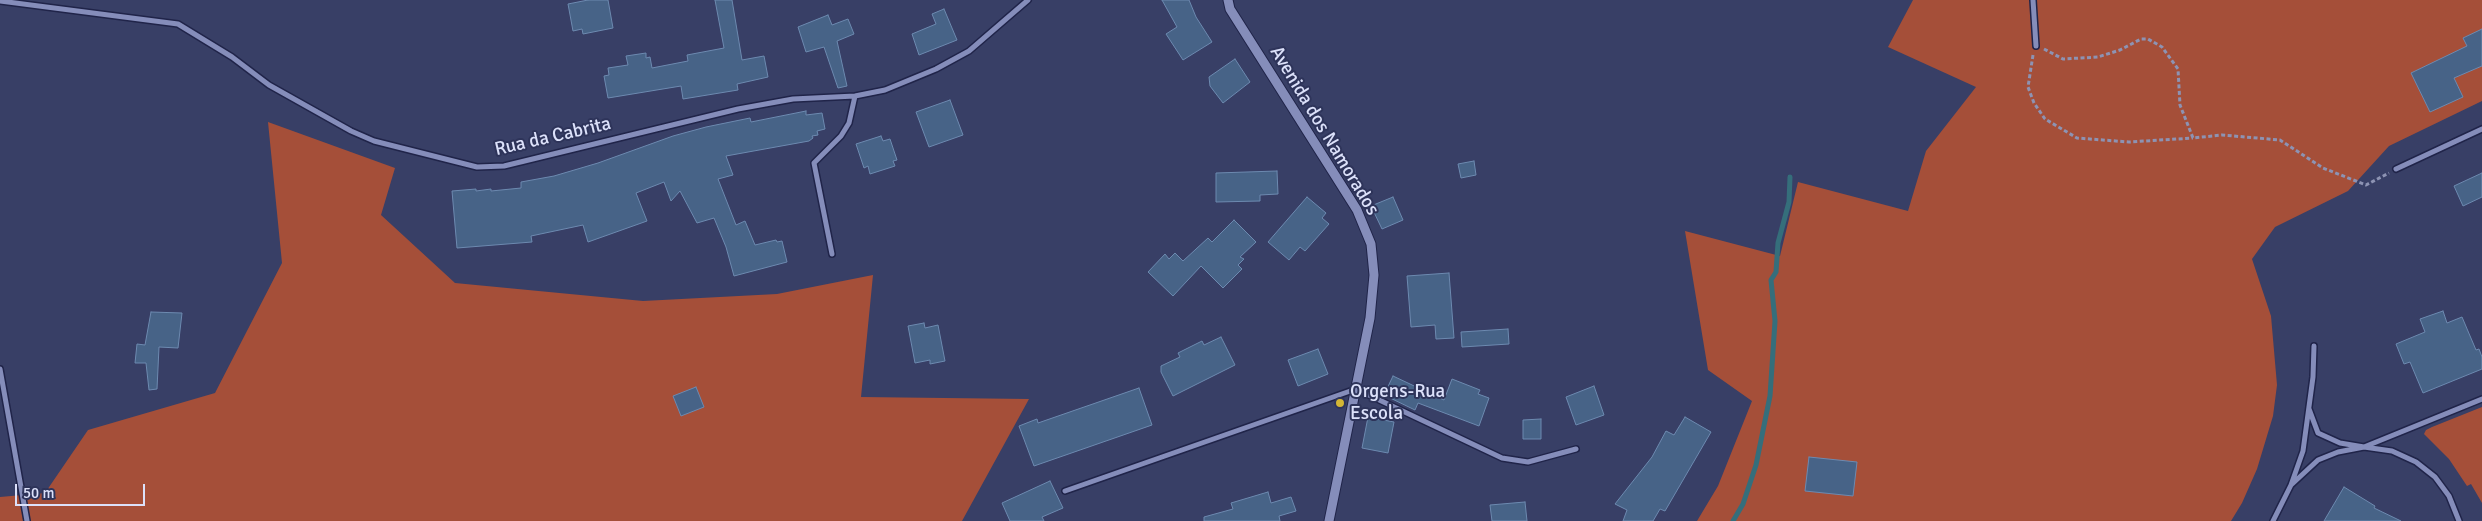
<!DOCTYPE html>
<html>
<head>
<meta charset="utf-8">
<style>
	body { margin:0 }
	#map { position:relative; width:2482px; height:521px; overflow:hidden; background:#383f66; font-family:Signika,sans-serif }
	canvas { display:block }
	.scale { position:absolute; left:15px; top:484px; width:130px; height:22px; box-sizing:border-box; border:2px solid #dce1fa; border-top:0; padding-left:6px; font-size:15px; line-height:18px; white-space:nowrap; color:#dce1fa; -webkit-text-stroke:4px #2e345a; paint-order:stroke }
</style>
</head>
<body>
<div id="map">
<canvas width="2482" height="521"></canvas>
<div class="scale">50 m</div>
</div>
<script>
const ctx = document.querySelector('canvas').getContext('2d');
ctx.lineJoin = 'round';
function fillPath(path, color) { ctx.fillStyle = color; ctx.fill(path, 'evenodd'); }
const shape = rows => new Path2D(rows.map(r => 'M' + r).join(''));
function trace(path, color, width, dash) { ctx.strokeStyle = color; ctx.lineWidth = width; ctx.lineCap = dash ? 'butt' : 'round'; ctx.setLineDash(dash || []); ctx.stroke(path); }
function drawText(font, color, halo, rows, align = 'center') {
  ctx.font = font + ' Signika,sans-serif'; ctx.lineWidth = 4; ctx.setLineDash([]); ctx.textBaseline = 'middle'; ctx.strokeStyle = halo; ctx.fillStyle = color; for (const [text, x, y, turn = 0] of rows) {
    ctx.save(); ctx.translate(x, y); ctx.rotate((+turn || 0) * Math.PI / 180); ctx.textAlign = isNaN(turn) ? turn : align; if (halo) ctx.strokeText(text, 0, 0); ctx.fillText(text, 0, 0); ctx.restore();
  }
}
const green = shape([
	[1913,0,2482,0,2482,101,2389,146,2348,191,2275,227,2252,259,2271,316,2277,385,2273,416,2257,469,2242,503,2231,521,1697,521,1718,486,1752,401,1708,370,1685,231,1780,256,1798,182,1908,211,1926,151,1976,87,1888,47],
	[268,122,395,168,381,215,455,283,643,301,777,294,873,275,861,397,1029,399,962,521,0,521,0,497,45,493,88,430,215,393,282,263],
	[2482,407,2482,503,2471,484,2467,486,2449,459,2424,434,2426,430,2432,427]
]);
const stream = shape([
	[1733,521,1743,504,1756,465,1770,396,1775,321,1771,280,1776,272,1778,243,1789,202,1790,177]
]);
const building = shape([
	[588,0,608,0,613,28,583,34,582,29,573,31,568,4,588,0],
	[715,0,732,0,742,60,764,56,768,77,737,84,738,90,683,99,681,86,608,98,604,76,609,75,608,68,628,65,626,56,646,53,646,58,650,57,652,68,688,61,687,55,724,48,715,0],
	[1162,0,1189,0,1196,17,1212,42,1183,60,1166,34,1177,27,1162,0],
	[944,9,957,40,919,55,912,34,936,24,932,14,944,9],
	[828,15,832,25,848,19,854,34,837,41,847,86,838,88,824,47,806,52,798,27,828,15],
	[2482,29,2482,66,2454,78,2463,97,2430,112,2411,73,2467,46,2463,38,2482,29],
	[1235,59,1250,82,1223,103,1210,86,1209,77,1235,59],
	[950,100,963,135,929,147,916,112,950,100],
	[806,111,806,115,822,113,825,129,817,131,818,135,812,136,813,138,809,141,726,156,733,175,718,179,736,225,745,221,755,245,776,240,777,242,782,241,787,262,734,276,726,247,714,218,697,223,680,191,671,201,664,182,636,193,647,221,588,242,583,225,531,236,532,242,457,248,452,191,476,189,476,191,491,189,491,191,521,188,521,182,554,176,598,163,673,136,706,127,750,118,751,122,806,111],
	[881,136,883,141,890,139,897,160,893,161,895,166,870,174,868,166,864,168,856,144,881,136],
	[1474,161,1476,175,1461,178,1458,164,1474,161],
	[1277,171,1278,194,1260,195,1260,201,1216,202,1216,173,1277,171],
	[2482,173,2482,197,2463,206,2454,186,2482,173],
	[1307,197,1326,213,1322,218,1329,224,1305,251,1300,247,1289,260,1268,242,1307,197],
	[1393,197,1403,220,1382,229,1371,206,1393,197],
	[1234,220,1256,242,1240,257,1244,259,1238,265,1242,269,1223,288,1201,266,1173,296,1148,272,1165,254,1169,259,1175,253,1183,261,1208,238,1212,242,1234,220],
	[1449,273,1454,338,1436,339,1435,325,1411,327,1407,276,1449,273],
	[2443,311,2447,323,2462,317,2476,350,2479,349,2482,357,2482,369,2423,393,2410,362,2404,364,2396,344,2425,332,2420,319,2443,311],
	[151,312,182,313,178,348,159,347,157,389,149,390,146,363,135,363,137,344,145,345,151,312],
	[924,323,925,328,938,325,945,361,930,364,930,360,915,363,908,326,924,323],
	[1508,329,1509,344,1462,347,1461,332,1508,329],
	[1221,337,1235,365,1173,396,1161,372,1161,366,1180,357,1178,353,1202,341,1204,345,1221,337],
	[1318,349,1328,374,1298,386,1288,360,1318,349],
	[1393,376,1444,400,1452,379,1480,390,1478,394,1489,398,1479,426,1418,403,1415,410,1384,395,1393,376],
	[1594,386,1604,415,1576,425,1566,397,1594,386],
	[696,387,704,407,681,416,673,396,696,387],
	[1139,388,1152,425,1034,466,1019,426,1037,419,1038,423,1139,388],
	[1368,417,1394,422,1388,453,1362,448,1368,417],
	[1685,417,1711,432,1665,511,1660,509,1653,521,1623,521,1627,510,1615,504,1652,457,1666,431,1674,435,1685,417],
	[1541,419,1541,439,1523,439,1523,420,1541,419],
	[1809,457,1857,462,1853,496,1805,491,1809,457],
	[1050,481,1063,508,1042,517,1044,521,1010,521,1002,503,1050,481],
	[2344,487,2375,506,2374,508,2401,521,2324,521,2344,487],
	[1268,492,1271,503,1291,497,1296,511,1279,516,1280,521,1204,521,1204,517,1233,509,1231,503,1268,492],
	[1525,502,1527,521,1492,521,1490,505,1525,502]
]);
const path = shape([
	[2044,49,2063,59,2098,57,2120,50,2141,39,2148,39,2162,47,2178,69,2180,105,2193,138,2222,135,2280,140,2323,168,2366,185,2389,173],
	[2033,55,2028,87,2034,103,2045,119,2077,138,2129,142,2193,138]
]);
const minor = shape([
	[2033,0,2036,46],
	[0,1,178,24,232,57,269,85,351,131,374,141,477,167,504,166,738,109,793,99,855,96,885,90,936,69,969,51,1028,0],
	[2396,169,2482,129],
	[832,254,814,163,841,136,849,123,855,96],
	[0,369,27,521],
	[2309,409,2318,433,2340,443,2364,447,2482,399],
	[2291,485,2318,460,2338,452,2364,447,2392,451,2416,462,2435,477,2449,496,2459,521],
	[1065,491,1356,389,1502,458,1528,462,1576,449],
	[2273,521,2291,485,2303,451,2313,377,2314,346]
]);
const tertiary = shape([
	[1228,0,1230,9,1357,210,1371,244,1374,275,1370,318,1329,521]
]);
const markers = [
	[1340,403,5,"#d3b635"]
];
const streetNames = [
	["Avenida dos Namorados",1324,131,59],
	["Rua da Cabrita",553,137,-13]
];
const poiNames = [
	["Orgens-Rua",1350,392],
	["Escola",1350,414]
];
fillPath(green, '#a54f39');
trace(stream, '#356e7b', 5);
fillPath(building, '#476387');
trace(building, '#6d8ab0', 1);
trace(minor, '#202449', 8);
trace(tertiary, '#202449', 11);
trace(path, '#8d93b3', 3, [4, 2.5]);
trace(minor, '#858dba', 5);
trace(tertiary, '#858dba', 9);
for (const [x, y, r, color] of markers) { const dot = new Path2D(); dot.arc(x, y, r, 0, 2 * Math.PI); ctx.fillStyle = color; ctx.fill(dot); trace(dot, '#2e345a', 2); }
drawText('19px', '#dce1fa', '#2e345a', streetNames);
drawText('19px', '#dce1fa', '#2e345a', poiNames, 'left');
</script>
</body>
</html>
